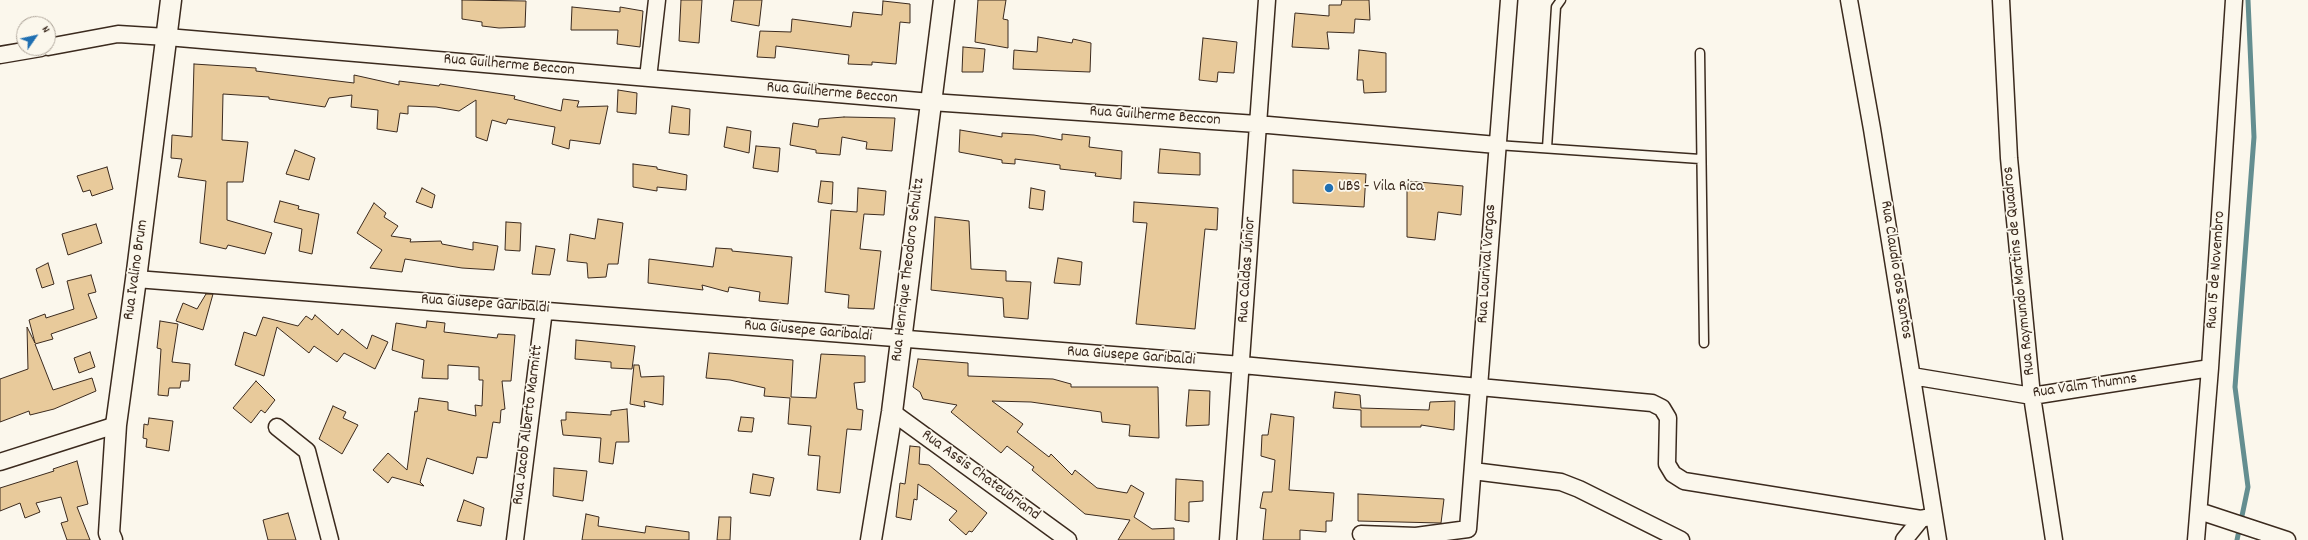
<!DOCTYPE html>
<html>
<head>
<meta charset="utf-8">
<style>
	body { margin:0 }
	#map { position:relative; width:2308px; height:540px; overflow:hidden; background:#fbf7ec; font-family:Dekko,sans-serif }
	canvas { display:block }
	.north { position:absolute; left:16px; top:16px; width:40px; height:40px; box-sizing:border-box; background:#fbf7ec; border:1px solid #aea59a; border-radius:50%; rotate:56deg; font-size:11px; font-weight:700; line-height:16px; text-align:center; color:#3b2a1e }
	.north::after { content:''; display:block; margin:auto; width:14px; height:18px; background:#1f6fb2; clip-path:polygon(50% 0,100% 100%,50% 72%,0 100%) }
</style>
</head>
<body>
<div id="map">
<canvas width="2308" height="540"></canvas>
<div class="north">N</div>
</div>
<script>
const ctx = document.querySelector('canvas').getContext('2d');
ctx.lineJoin = 'round';
const shape = rows => new Path2D(rows.map(r => 'M' + r).join(''));
function trace(path, color, width, dash) { ctx.strokeStyle = color; ctx.lineWidth = width; ctx.lineCap = dash ? 'butt' : 'round'; ctx.setLineDash(dash || []); ctx.stroke(path); }
function fillPath(path, color) { ctx.fillStyle = color; ctx.fill(path, 'evenodd'); }
function drawText(font, color, halo, rows, align = 'center') {
  ctx.font = font + ' Dekko,sans-serif'; ctx.lineWidth = 3.5; ctx.setLineDash([]); ctx.textBaseline = 'middle'; ctx.strokeStyle = halo; ctx.fillStyle = color; for (const [text, x, y, turn = 0] of rows) {
    ctx.save(); ctx.translate(x, y); ctx.rotate((+turn || 0) * Math.PI / 180); ctx.textAlign = isNaN(turn) ? turn : align; if (halo) ctx.strokeText(text, 0, 0); ctx.fillText(text, 0, 0); ctx.restore();
  }
}
const stream = shape([
	[2237,540,2248,487,2235,387,2254,137,2248,0]
]);
const building = shape([
	[462,0,526,1,525,27,499,28,482,26,482,22,462,19,462,0],
	[681,0,702,0,699,43,679,41,681,0],
	[734,0,762,0,759,26,731,21,734,0],
	[978,0,1006,0,1003,19,1008,20,1008,48,975,42,978,0],
	[1342,0,1369,0,1370,20,1355,19,1354,33,1327,32,1329,49,1292,47,1295,13,1329,16,1329,5,1341,5,1342,0],
	[883,1,910,4,910,23,900,22,896,64,872,62,872,65,848,64,849,55,776,46,775,58,757,57,760,31,791,32,792,19,851,27,853,12,882,15,883,1],
	[572,7,620,12,620,7,643,11,640,47,617,44,618,30,571,30,572,7],
	[1038,37,1072,43,1073,39,1091,43,1090,72,1013,69,1014,50,1037,52,1038,37],
	[1203,38,1237,42,1234,73,1218,72,1217,82,1199,80,1203,38],
	[963,47,985,49,983,72,962,72,963,47],
	[1359,50,1386,53,1386,92,1364,93,1363,80,1357,80,1359,50],
	[194,64,256,68,256,71,354,83,354,75,399,85,399,81,439,86,440,84,515,96,514,99,561,111,563,99,579,101,577,107,608,106,600,144,570,140,569,149,552,144,555,127,508,119,506,124,492,120,487,141,476,137,476,100,459,111,436,107,408,106,408,114,400,113,397,132,377,129,378,110,351,107,352,95,329,98,325,107,269,99,269,97,223,94,222,140,248,142,243,182,227,182,227,220,272,233,265,254,228,245,226,249,200,243,206,181,178,177,182,159,171,158,172,135,192,137,194,64],
	[618,90,637,93,636,114,617,112,618,90],
	[672,106,690,109,689,135,669,133,672,106],
	[844,117,895,118,892,151,866,149,867,142,842,137,840,155,816,153,816,150,790,145,793,123,818,127,819,119,844,117],
	[727,127,751,131,749,153,724,147,727,127],
	[960,130,1002,137,1002,133,1034,135,1062,140,1062,134,1090,137,1089,147,1122,151,1121,179,1095,176,1096,173,1060,169,1060,165,1015,159,1015,164,1002,163,1002,160,959,152,960,130],
	[756,146,780,148,778,172,753,168,756,146],
	[1160,149,1200,153,1200,175,1158,173,1160,149],
	[295,150,315,158,309,180,286,174,295,150],
	[633,164,657,167,657,169,687,175,686,190,657,187,657,191,633,187,633,164],
	[107,167,113,189,92,196,90,190,83,192,77,176,107,167],
	[1293,170,1366,174,1364,207,1293,203,1293,170],
	[821,181,833,182,832,204,818,202,821,181],
	[1407,181,1463,186,1461,215,1438,212,1435,240,1407,237,1407,181],
	[422,188,435,195,432,208,416,202,422,188],
	[858,188,886,191,884,215,864,214,860,249,881,251,874,309,848,308,849,295,825,292,831,210,857,212,858,188],
	[1031,188,1045,191,1043,210,1029,208,1031,188],
	[280,201,299,206,298,209,319,214,312,254,299,251,302,229,274,222,280,201],
	[1134,202,1218,208,1217,230,1205,229,1195,329,1136,324,1147,223,1133,222,1134,202],
	[374,203,386,213,384,217,398,226,391,236,411,239,410,242,441,241,442,244,473,250,473,242,498,246,494,270,462,268,405,259,402,272,370,268,382,250,357,233,374,203],
	[935,217,969,221,971,269,1006,271,1006,281,1031,282,1028,319,1004,317,1003,298,931,290,935,217],
	[598,219,623,223,618,264,608,264,606,277,588,278,587,263,567,261,570,234,595,239,598,219],
	[506,222,521,223,520,251,505,250,506,222],
	[96,224,102,243,68,255,62,234,96,224],
	[536,246,555,249,550,275,532,274,536,246],
	[716,248,732,249,732,251,792,257,788,304,759,301,760,292,729,287,728,292,702,285,703,290,648,283,649,259,713,267,716,248],
	[1058,258,1082,262,1080,285,1054,283,1058,258],
	[48,263,54,284,42,288,36,269,48,263],
	[91,275,96,292,88,294,97,318,51,334,53,339,35,344,53,390,92,378,96,391,54,409,30,415,29,411,0,422,0,379,28,369,27,327,35,343,29,320,45,314,46,318,74,309,67,281,91,275],
	[206,294,213,294,203,330,176,321,183,303,197,309,206,294],
	[315,315,338,335,342,329,367,349,372,335,388,342,375,369,344,353,337,362,314,346,309,353,277,327,264,376,235,365,244,332,256,336,263,317,298,326,306,316,312,320,315,315],
	[160,321,178,324,172,362,190,364,189,381,181,381,180,388,169,388,168,396,158,395,161,349,157,348,160,321],
	[427,321,445,323,444,332,497,338,498,334,515,335,511,381,502,381,505,409,501,410,500,423,493,422,487,458,477,457,473,474,427,458,420,482,424,486,392,477,388,483,373,470,388,453,407,470,415,411,417,412,419,398,448,402,448,410,476,416,475,405,482,406,483,380,479,380,479,367,448,365,448,379,422,378,424,360,392,350,396,323,426,328,427,321],
	[576,340,635,346,632,369,611,368,611,362,575,359,576,340],
	[90,352,95,367,79,373,74,358,90,352],
	[709,353,793,360,791,397,816,398,821,354,865,356,865,382,854,383,857,409,863,410,861,430,847,429,840,493,817,490,820,456,808,455,811,426,788,424,790,398,764,396,765,388,730,380,706,378,709,353],
	[918,359,968,363,968,376,1053,379,1071,384,1071,387,1158,387,1159,438,1129,436,1130,425,1102,422,1101,412,1031,402,992,401,1023,424,1017,432,1049,457,1051,454,1072,475,1075,470,1097,488,1127,493,1131,485,1144,493,1134,517,1152,529,1174,528,1174,540,1118,540,1130,520,1085,514,1032,470,1034,467,1007,446,1001,453,951,412,957,405,923,399,920,392,913,387,918,359],
	[634,365,639,365,641,377,664,376,663,405,644,401,645,407,630,404,634,365],
	[256,381,275,400,265,413,261,410,251,423,233,408,256,381],
	[1189,390,1210,391,1209,425,1186,426,1189,390],
	[1335,392,1360,395,1361,408,1429,410,1430,402,1455,401,1454,430,1421,425,1421,427,1361,427,1361,410,1333,408,1335,392],
	[333,406,346,412,343,418,358,425,342,454,319,439,333,406],
	[627,409,629,442,616,442,613,464,599,462,601,438,563,435,561,420,566,420,566,412,611,415,611,411,627,409],
	[1271,414,1294,417,1289,490,1334,493,1332,521,1326,521,1326,532,1300,530,1300,540,1263,540,1266,509,1260,508,1263,492,1272,492,1275,460,1261,456,1262,435,1268,435,1271,414],
	[741,417,754,418,752,432,738,431,741,417],
	[149,418,173,421,169,451,146,447,147,439,143,438,144,424,148,425,149,418],
	[910,446,920,447,919,464,929,465,987,513,972,532,969,531,966,535,949,520,957,511,918,484,917,500,914,499,911,520,896,517,900,483,905,484,910,446],
	[77,461,88,504,77,507,90,540,67,540,61,523,68,521,61,497,36,503,40,512,25,518,20,503,0,511,0,488,54,471,53,469,77,461],
	[554,468,587,471,583,501,553,496,554,468],
	[753,474,774,478,770,496,750,493,753,474],
	[1176,479,1203,481,1203,501,1189,502,1189,522,1175,520,1176,479],
	[1358,494,1444,499,1441,523,1358,521,1358,494],
	[464,500,484,508,481,526,457,521,464,500],
	[288,513,296,540,268,540,263,520,288,513],
	[586,514,599,517,598,526,645,533,646,526,689,532,689,540,582,540,586,514],
	[719,517,731,517,730,540,717,540,719,517]
]);
const service = shape([
	[1700,53,1704,343],
	[1497,145,1700,159],
	[1547,148,1556,7,1561,0]
]);
const minor = shape([
	[1849,0,1872,129,1938,540],
	[2001,0,2009,158,2032,396,2054,540],
	[48,47,118,34,167,37,931,102,1257,124,1497,145],
	[0,55,41,48],
	[648,78,657,0],
	[136,279,1242,365,1652,403,1662,408,1668,418,1667,464,1673,474,1684,481,1921,519],
	[1912,376,2032,396,2210,368],
	[892,412,1068,540],
	[277,427,307,451,330,540],
	[0,462,116,425],
	[1473,471,1561,482,1579,489,1681,540],
	[2199,511,2287,540],
	[1468,529,1509,0],
	[1361,534,1416,536,1468,529],
	[515,540,544,310],
	[1228,540,1267,0],
	[1904,540,1921,519,1929,517],
	[2196,540,2210,368,2234,0]
]);
const tertiary = shape([
	[112,540,109,533,116,425,136,279,171,0],
	[871,540,892,412,944,0]
]);
const markers = [
	[1329,188,5,"#1f6fb2"]
];
const streetNames = [
	["Rua Guilherme Beccon",509,66,5],
	["Rua Guilherme Beccon",832,94,5],
	["Rua Guilherme Beccon",1155,117,4],
	["Rua Lourival Vargas",1488,264,-86],
	["Rua Ivalino Brum",137,270,-82],
	["Rua Henrique Theodoro Schultz",909,270,-83],
	["Rua Caldas Júnior",1248,270,-86],
	["Rua Claudio dos Santos",1895,270,81],
	["Rua 15 de Novembro",2217,270,-86],
	["Rua Raymundo Martins de Quadros",2020,271,-96],
	["Rua Giusepe Garibaldi",485,305,4],
	["Rua Giusepe Garibaldi",808,332,5],
	["Rua Giusepe Garibaldi",1131,357,4],
	["Rua Valm Thumns",2085,387,-8],
	["Rua Jacob Alberto Marmitt",529,425,-83],
	["Rua Assis Chateubriand",980,476,36]
];
const poiNames = [
	["UBS - Vila Rica",1338,188]
];
trace(stream, '#648e90', 5);
fillPath(building, '#e8ca9b');
trace(building, '#3b2a1e', 1);
trace(service, '#3b2a1e', 11);
trace(minor, '#3b2a1e', 19);
trace(tertiary, '#3b2a1e', 23);
trace(service, '#fbf7ec', 8);
trace(minor, '#fbf7ec', 16);
trace(tertiary, '#fbf7ec', 20);
for (const [x, y, r, color] of markers) { const dot = new Path2D(); dot.arc(x, y, r, 0, 2 * Math.PI); ctx.fillStyle = color; ctx.fill(dot); trace(dot, '#fbf7ec', 1.5); }
drawText('16px', '#3b2a1e', '#fbf7ec', streetNames);
drawText('16px', '#3b2a1e', '#fbf7ec', poiNames, 'left');
</script>
</body>
</html>
